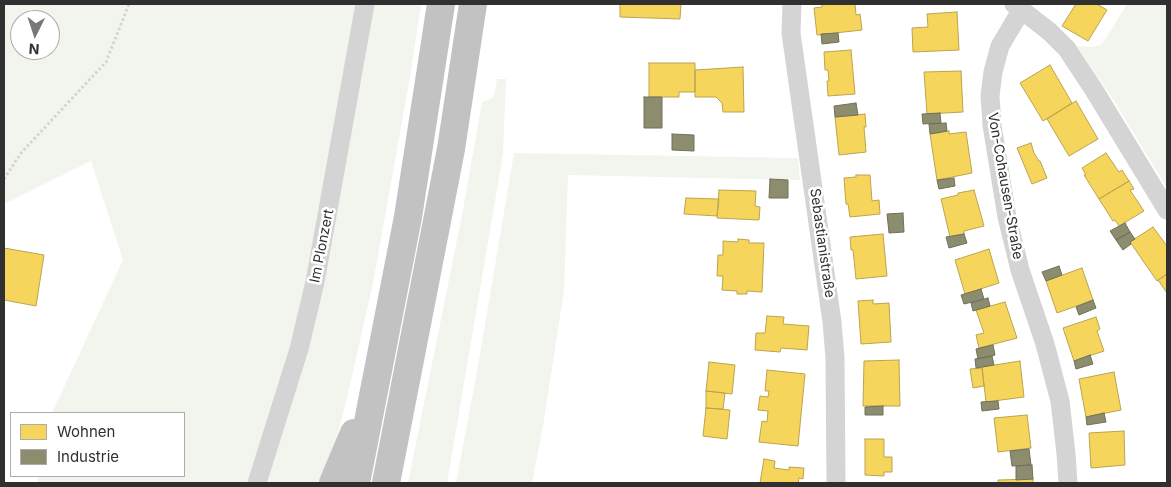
<!DOCTYPE html>
<html>
<head>
<meta charset="utf-8">
<style>
	body { margin:0 }
	#map { position:relative; width:1171px; height:487px; overflow:hidden; background:#fff; font-family:Inter,sans-serif }
	canvas { display:block }
	.frame { position:absolute; inset:0; border:5px solid #303030; pointer-events:none }
	.legend { position:absolute; left:10px; top:412px; width:175px; height:65px; box-sizing:border-box; background:#fff; border:1px solid #acacac; margin:0; padding:6px 9px; list-style:none; font-size:15px; color:#303030 }
	.legend li { display:flex; align-items:center; gap:10px; height:25px }
	.legend b { width:25px; border:1px solid #acacac }
	.north { position:absolute; left:10px; top:10px; width:50px; height:50px; box-sizing:border-box; background:#fff; border:1px solid #acacac; border-radius:50%; rotate:184deg; font-size:14px; font-weight:700; line-height:20px; text-align:center; color:#303030 }
	.north::after { content:''; display:block; margin:auto; width:18px; height:22px; background:#787878; clip-path:polygon(50% 0,100% 100%,50% 72%,0 100%) }
</style>
</head>
<body>
<div id="map">
<canvas width="1171" height="487"></canvas>
<div class="frame"></div>
<ul class="legend">
<li><b style="height:14px;background:#f6d55c"></b>Wohnen</li>
<li><b style="height:14px;background:#8c8c6e"></b>Industrie</li>
</ul>
<div class="north">N</div>
</div>
<script>
const ctx = document.querySelector('canvas').getContext('2d');
ctx.lineJoin = 'round';
function fillPath(path, color) { ctx.fillStyle = color; ctx.fill(path, 'evenodd'); }
const shape = rows => new Path2D(rows.map(r => 'M' + r).join(''));
function trace(path, color, width, dash) { ctx.strokeStyle = color; ctx.lineWidth = width; ctx.lineCap = dash ? 'butt' : 'round'; ctx.setLineDash(dash || []); ctx.stroke(path); }
function drawText(font, color, halo, rows, align = 'center') {
  ctx.font = font + ' Inter,sans-serif'; ctx.lineWidth = 5; ctx.setLineDash([]); ctx.textBaseline = 'middle'; ctx.strokeStyle = halo; ctx.fillStyle = color; for (const [text, x, y, turn = 0] of rows) {
    ctx.save(); ctx.translate(x, y); ctx.rotate((+turn || 0) * Math.PI / 180); ctx.textAlign = isNaN(turn) ? turn : align; if (halo) ctx.strokeText(text, 0, 0); ctx.fillText(text, 0, 0); ctx.restore();
  }
}
const green = shape([
	[4,4,421,4,410,77,373,283,346,402,325,483,37,483,38,476,184,476,184,413,52,413,123,260,91,161,4,204],
	[20,20,50,20,50,50,20,50],
	[1127,4,1167,4,1167,188,1113,99,1077,46,1092,47,1100,45,1105,40],
	[497,79,506,79,503,154,447,483,408,483,463,210,482,102,494,97],
	[514,153,798,158,800,180,568,175,564,291,543,426,532,483,456,483,478,366]
]);
const homes = shape([
	[620,4,681,4,680,19,620,17,620,4],
	[822,4,855,4,856,15,860,14,862,30,817,35,814,8,822,7,822,4],
	[1076,4,1097,4,1107,10,1088,41,1062,26,1076,4],
	[957,12,959,50,913,52,912,28,928,27,927,14,957,12],
	[851,50,855,94,828,96,827,81,829,81,828,70,825,70,824,52,851,50],
	[649,63,695,63,695,92,679,92,679,97,649,97,649,63],
	[1050,65,1072,103,1043,121,1020,83,1050,65],
	[743,67,744,112,723,112,722,103,716,97,695,97,695,70,743,67],
	[961,71,963,112,927,114,924,72,961,71],
	[1076,101,1098,139,1069,156,1047,119,1076,101],
	[865,114,866,127,864,127,866,152,839,155,835,117,865,114],
	[949,131,949,134,966,132,972,173,937,180,930,134,949,131],
	[1031,143,1034,153,1039,161,1040,161,1047,178,1032,184,1017,148,1031,143],
	[1106,153,1119,172,1122,170,1129,181,1099,199,1084,175,1086,175,1082,168,1106,153],
	[856,175,870,175,872,201,879,200,880,214,850,217,848,204,846,204,844,178,856,177,856,175],
	[1129,181,1134,189,1130,190,1144,211,1119,226,1115,220,1113,221,1099,199,1129,181],
	[719,190,756,191,755,206,760,207,759,220,717,218,719,190],
	[974,190,984,226,964,231,964,234,950,237,941,199,958,195,958,193,974,190],
	[686,198,719,199,717,216,684,214,686,198],
	[1153,227,1167,246,1167,274,1157,281,1130,242,1153,227],
	[883,234,887,276,856,279,853,250,851,250,850,237,883,234],
	[738,239,749,240,749,243,764,243,762,292,747,291,747,294,737,294,737,291,722,290,723,276,717,276,718,255,723,255,723,241,738,242,738,239],
	[4,248,44,255,36,306,4,300,4,248],
	[989,249,999,283,965,294,955,260,989,249],
	[1082,268,1093,300,1057,313,1046,281,1082,268],
	[1167,274,1167,293,1158,280,1167,274],
	[873,300,873,304,889,303,891,342,861,344,858,301,873,300],
	[1005,302,1017,338,979,348,976,335,984,333,976,310,1005,302],
	[767,316,784,317,783,324,809,326,807,350,781,348,780,352,755,350,756,333,765,333,767,316],
	[1096,317,1100,329,1097,331,1104,351,1074,361,1063,328,1096,317],
	[899,360,900,406,863,406,864,361,899,360],
	[1020,361,1024,397,986,402,982,367,1020,361],
	[709,362,735,365,732,394,706,391,709,362],
	[982,368,984,386,973,388,970,369,982,368],
	[767,370,805,374,798,446,759,442,762,421,767,422,768,411,758,410,760,396,768,397,769,391,765,391,767,370],
	[1114,372,1121,410,1086,417,1079,379,1114,372],
	[706,391,725,393,723,409,706,408,706,391],
	[706,408,730,410,727,439,703,436,706,408],
	[1027,415,1031,448,998,452,994,418,1027,415],
	[1124,431,1125,465,1091,468,1089,433,1124,431],
	[865,439,884,439,884,457,892,457,892,472,884,472,884,476,865,475,865,439],
	[764,459,775,461,774,468,789,470,789,467,804,468,803,479,799,478,798,483,760,483,764,459],
	[1033,479,1033,483,998,483,998,480,1033,479]
]);
const industry = shape([
	[838,33,839,42,822,44,821,34,838,33],
	[644,97,662,97,662,128,644,128,644,97],
	[856,103,858,115,835,117,834,106,856,103],
	[940,113,941,123,923,124,922,114,940,113],
	[946,123,947,131,930,134,929,124,946,123],
	[672,134,694,135,694,151,672,150,672,134],
	[954,178,955,186,939,189,937,180,954,178],
	[770,179,788,180,788,198,769,198,770,179],
	[903,213,904,232,889,233,887,214,903,213],
	[1125,223,1130,232,1116,240,1110,231,1125,223],
	[1130,232,1135,239,1130,242,1131,244,1123,250,1116,240,1130,232],
	[964,234,967,243,949,248,946,237,964,234],
	[1059,266,1062,275,1046,281,1042,272,1059,266],
	[981,289,984,299,964,304,961,295,981,289],
	[988,298,990,306,973,311,971,303,988,298],
	[1093,300,1096,308,1079,315,1076,307,1093,300],
	[993,345,995,355,978,359,976,349,993,345],
	[1090,355,1093,364,1076,369,1074,361,1090,355],
	[992,356,994,365,976,368,975,359,992,356],
	[998,401,999,409,982,411,981,402,998,401],
	[883,406,883,415,865,415,865,407,883,406],
	[1104,413,1106,422,1087,425,1086,417,1104,413],
	[1029,449,1031,465,1012,466,1010,451,1029,449],
	[1032,465,1033,479,1016,480,1016,466,1032,465]
]);
const path = shape([
	[4,179,21,153,106,62,129,4]
]);
const street = shape([
	[792,4,791,33,832,322,835,358,836,483],
	[1014,4,1050,32,1067,49,1094,90,1167,210],
	[1022,9,1000,46,993,72,990,96,992,125,1007,217,1020,270,1045,344,1060,401,1066,454,1068,483],
	[257,483,299,349,315,282,365,4]
]);
const highway = shape([
	[333,483,354,433],
	[356,483,408,217,441,4],
	[386,483,451,149,473,4]
]);
const streetNames = [
	["Von-Cohausen-Straße",1005,186,80],
	["Sebastianistraße",822,243,82],
	["Im Plonzert",322,246,-79]
];
fillPath(green, '#f2f5ed');
fillPath(homes, '#f6d55c');
trace(homes, '#bba44f', 1);
fillPath(industry, '#8c8c6e');
trace(industry, '#70705b', 1);
trace(path, '#d4d4d4', 3, [2.5, 2.5]);
trace(street, '#d4d4d4', 19);
trace(highway, '#c2c2c2', 28);
drawText('14px', '#303030', '#fff', streetNames);
</script>
</body>
</html>
